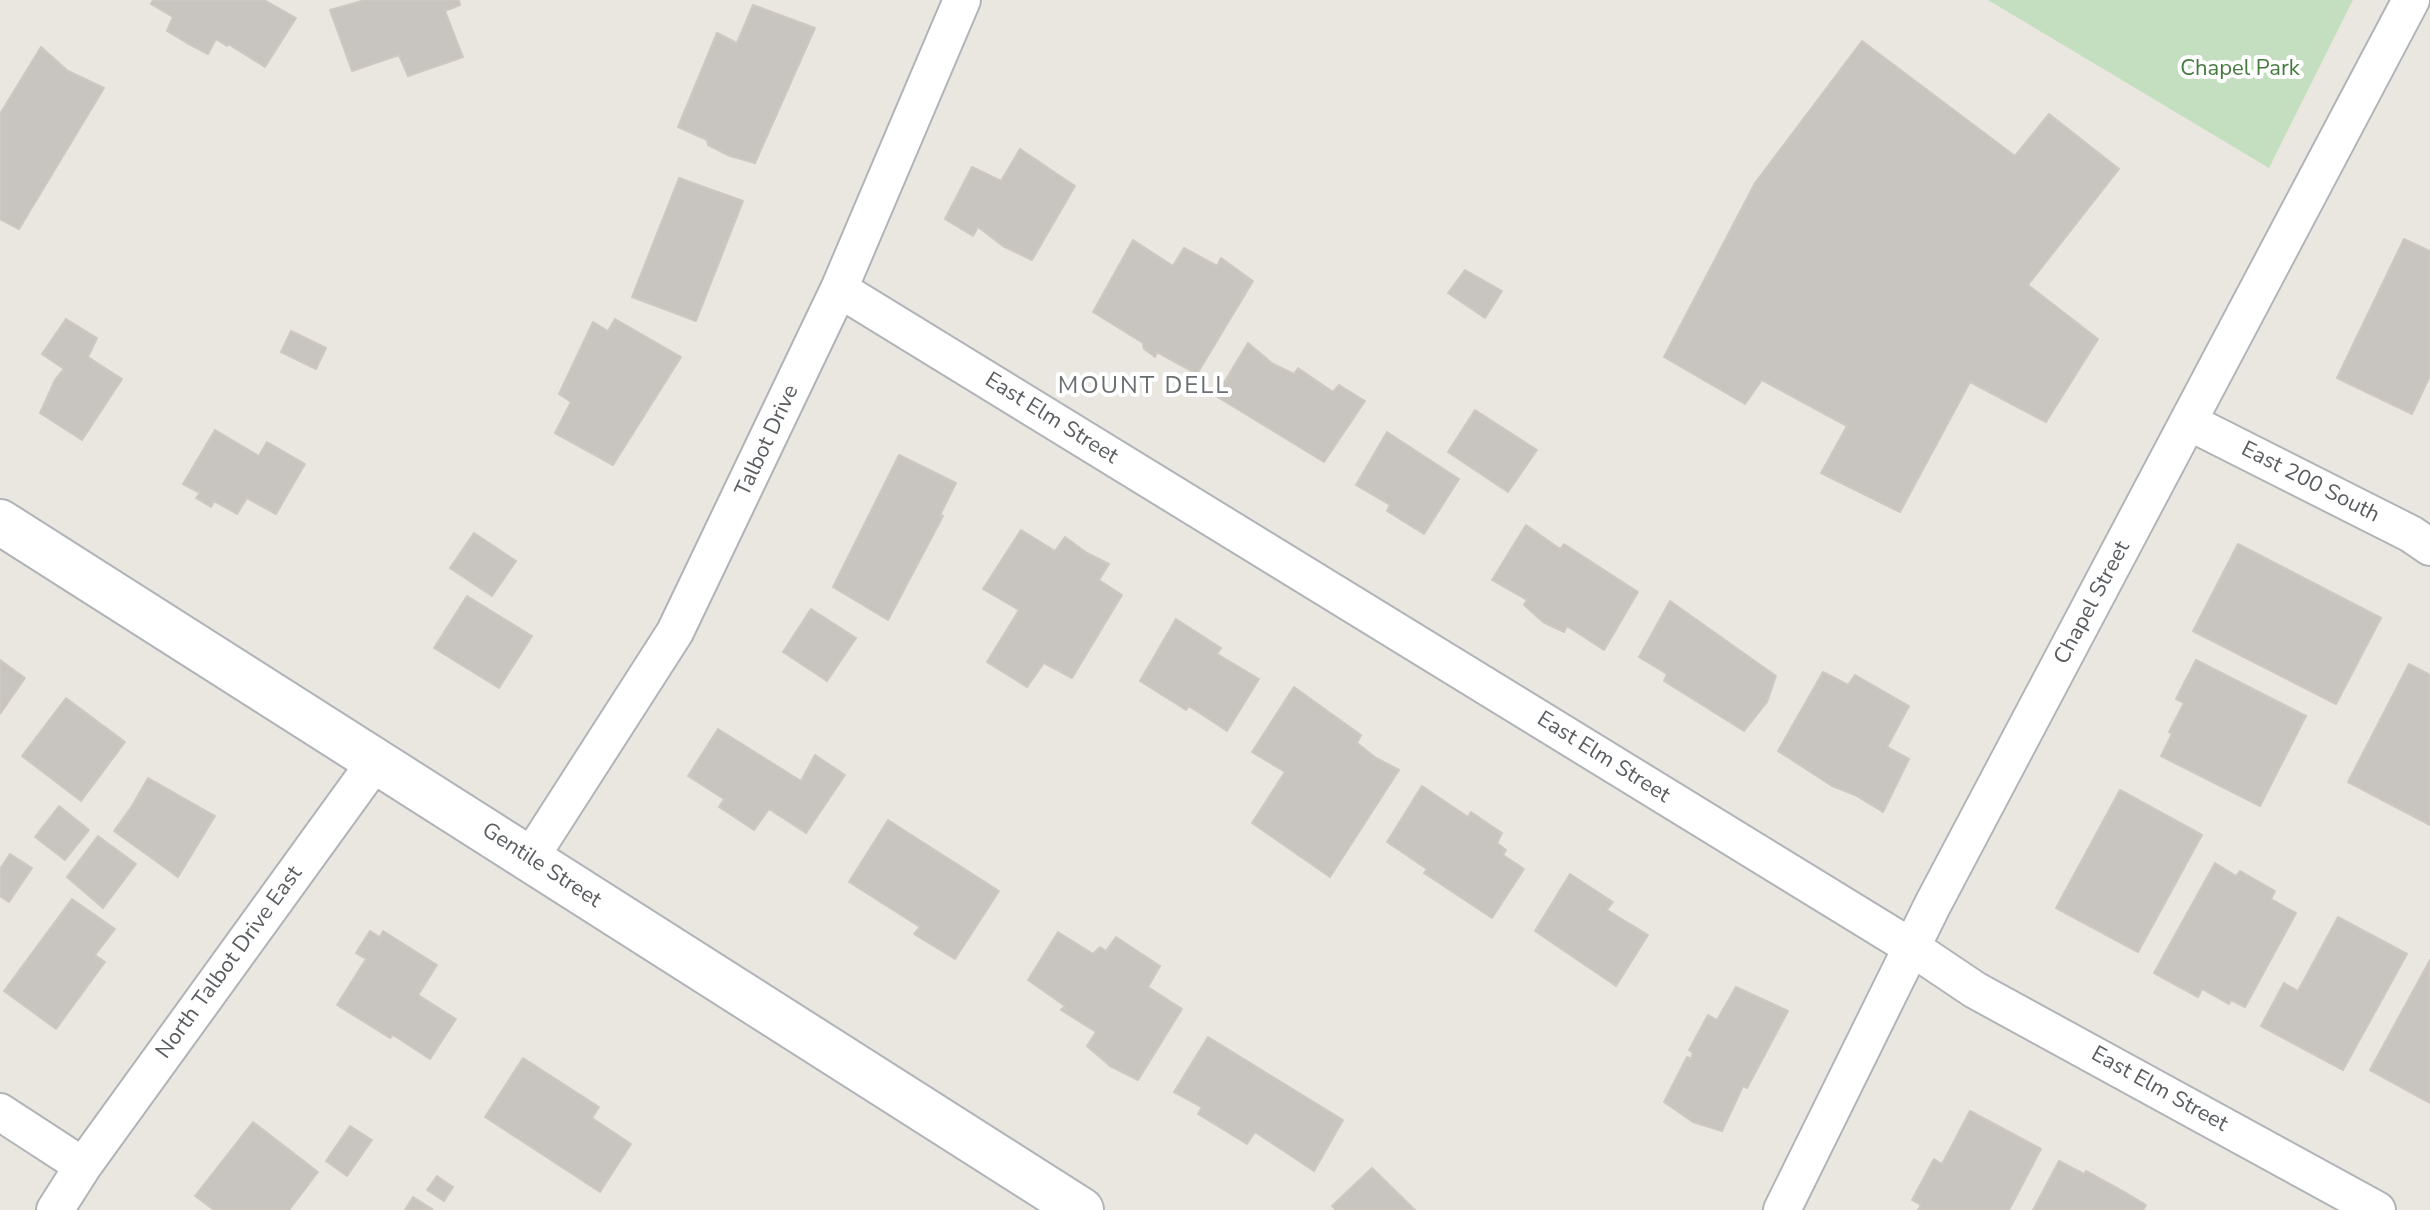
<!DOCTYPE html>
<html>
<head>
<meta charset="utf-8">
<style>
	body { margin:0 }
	canvas { display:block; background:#eae7e1 }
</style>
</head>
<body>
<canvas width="2430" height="1210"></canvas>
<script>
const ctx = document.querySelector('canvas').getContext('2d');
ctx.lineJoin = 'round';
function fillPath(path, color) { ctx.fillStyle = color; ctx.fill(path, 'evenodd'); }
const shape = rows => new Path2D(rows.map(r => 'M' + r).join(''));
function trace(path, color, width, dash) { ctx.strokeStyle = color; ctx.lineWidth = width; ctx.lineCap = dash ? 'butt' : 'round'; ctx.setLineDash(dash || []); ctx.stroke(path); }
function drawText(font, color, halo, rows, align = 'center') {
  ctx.font = font + ' "Nunito Sans",sans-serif'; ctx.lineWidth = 8; ctx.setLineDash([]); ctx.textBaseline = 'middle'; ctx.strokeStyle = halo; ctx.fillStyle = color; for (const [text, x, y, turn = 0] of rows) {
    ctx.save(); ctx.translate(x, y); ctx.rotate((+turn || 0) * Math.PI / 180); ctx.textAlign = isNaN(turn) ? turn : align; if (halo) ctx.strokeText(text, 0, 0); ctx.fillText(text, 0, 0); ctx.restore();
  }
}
const green = shape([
	[1988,0,2353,0,2269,168]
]);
const building = shape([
	[153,0,264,0,296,18,265,67,228,44,227,46,216,39,208,54,187,43,167,31,173,17,151,4,153,0],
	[365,0,459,0,460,5,445,11,463,57,408,76,399,55,352,71,330,10,365,0],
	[753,5,815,28,755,163,730,156,708,145,707,140,678,127,717,33,737,43,753,5],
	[1862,41,2015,156,2049,114,2119,169,2028,285,2098,339,2046,422,1970,382,1900,512,1821,473,1847,426,1762,380,1745,404,1664,357,1755,183,1862,41],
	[41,47,68,71,104,88,19,229,0,219,0,114,41,47],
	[1020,149,1075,186,1032,260,1003,246,978,227,973,236,945,219,972,167,1001,181,1020,149],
	[679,178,743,201,696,321,632,297,679,178],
	[2404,239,2430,251,2430,376,2412,414,2337,378,2404,239],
	[1133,240,1173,266,1184,248,1217,266,1221,258,1253,281,1197,374,1157,352,1155,357,1144,349,1143,343,1093,312,1133,240],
	[1465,270,1502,291,1485,318,1448,293,1465,270],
	[66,319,97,338,88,357,122,379,82,440,40,413,55,380,64,369,42,354,66,319],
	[615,319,681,357,613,465,555,433,571,402,559,394,593,322,608,331,615,319],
	[291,331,326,348,316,369,281,352,291,331],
	[1248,343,1273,364,1294,374,1298,368,1333,392,1339,385,1365,401,1324,462,1216,396,1248,343],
	[1475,410,1537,450,1508,492,1448,452,1475,410],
	[215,430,259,456,267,442,305,464,276,514,247,498,237,514,214,501,211,507,196,498,200,493,183,484,215,430],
	[1387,432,1459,479,1424,534,1387,511,1390,505,1356,485,1387,432],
	[899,455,956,483,940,515,943,516,888,620,833,587,899,455],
	[1526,525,1560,549,1564,544,1638,592,1604,650,1567,626,1564,632,1543,622,1524,605,1527,600,1492,580,1526,525],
	[1021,530,1055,551,1065,537,1087,553,1109,564,1099,580,1122,595,1072,678,1044,663,1027,687,987,662,1019,610,983,589,1021,530],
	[474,533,516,561,492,596,450,568,474,533],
	[2238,544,2381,618,2336,704,2193,631,2238,544],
	[467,596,532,636,499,688,434,648,467,596],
	[1670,601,1776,676,1767,702,1744,731,1664,681,1667,674,1639,657,1670,601],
	[811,609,856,638,827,681,783,652,811,609],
	[1176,619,1221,648,1217,654,1259,679,1227,731,1189,706,1186,710,1140,681,1176,619],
	[0,660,25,678,0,714,0,660],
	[2196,660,2306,716,2260,806,2161,756,2172,734,2169,732,2184,703,2176,699,2196,660],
	[2409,664,2430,675,2430,825,2348,782,2409,664],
	[1823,672,1848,685,1855,675,1909,706,1887,747,1909,759,1883,812,1855,795,1832,786,1778,751,1823,672],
	[1294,687,1361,735,1357,743,1376,758,1399,770,1330,877,1252,823,1285,772,1252,752,1294,687],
	[66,698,125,742,81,801,22,756,66,698],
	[718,729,801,781,815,755,845,775,806,833,769,809,754,830,719,807,724,799,688,776,718,729],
	[148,778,215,816,178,877,114,831,132,806,148,778],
	[1422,786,1468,817,1471,812,1502,833,1497,843,1506,850,1503,855,1524,869,1492,918,1424,873,1427,869,1387,842,1422,786],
	[2120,790,2202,835,2138,952,2056,908,2120,790],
	[59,806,89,830,65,860,35,837,59,806],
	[888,820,999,891,955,959,914,934,920,927,849,882,888,820],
	[98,836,136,864,103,908,67,877,98,836],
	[10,854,32,868,9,902,0,896,0,869,10,854],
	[2215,863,2236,876,2240,871,2275,891,2271,899,2296,913,2245,1007,2231,1000,2229,1004,2202,989,2198,997,2154,973,2215,863],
	[1570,874,1613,902,1607,910,1648,935,1616,986,1535,931,1570,874],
	[72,899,115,929,95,955,105,962,56,1029,4,991,72,899],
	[2338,917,2407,954,2343,1070,2261,1026,2284,983,2298,991,2338,917],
	[370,931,380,937,383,931,437,965,418,995,456,1019,430,1059,393,1035,390,1038,337,1005,366,959,356,953,370,931],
	[1058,932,1093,954,1100,947,1106,951,1116,937,1160,966,1148,987,1182,1009,1138,1080,1110,1066,1087,1046,1096,1032,1061,1010,1065,1006,1028,980,1058,932],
	[2430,960,2430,1103,2370,1070,2430,960],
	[1736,987,1788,1011,1747,1088,1743,1086,1722,1131,1693,1122,1664,1102,1687,1057,1691,1059,1693,1053,1689,1050,1708,1015,1717,1020,1736,987],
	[1208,1037,1343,1120,1314,1171,1255,1132,1247,1144,1198,1114,1202,1107,1174,1092,1208,1037],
	[523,1058,599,1107,592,1118,631,1144,600,1192,485,1117,523,1058],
	[1970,1111,2041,1149,2009,1210,1918,1210,1921,1205,1912,1200,1934,1159,1942,1164,1970,1111],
	[253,1122,318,1172,289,1210,214,1210,195,1196,253,1122],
	[350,1126,372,1140,347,1176,326,1161,350,1126],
	[2059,1161,2084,1174,2086,1171,2126,1193,2146,1205,2143,1210,2033,1210,2059,1161],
	[1372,1168,1415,1210,1336,1210,1332,1206,1372,1168],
	[437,1176,453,1187,444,1201,427,1190,437,1176],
	[413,1197,432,1209,432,1210,405,1210,413,1197]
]);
const street = shape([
	[839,289,1911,947,1975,990,2377,1210],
	[2189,422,2411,534,2430,547],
	[530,858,675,632,839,289,962,0],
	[0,1112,83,1166],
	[55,1210,83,1166,376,761],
	[1782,1210,1933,904,2411,0]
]);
const secondary = shape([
	[0,522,1081,1210]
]);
const parkNames = [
	["Chapel Park",2240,70]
];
const streetNames = [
	["East Elm Street",1051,419,32],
	["Talbot Drive",768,441,-65],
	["East 200 South",2310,483,27],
	["Chapel Street",2093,603,-62],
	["East Elm Street",1603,758,32],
	["Gentile Street",541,866,33],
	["North Talbot Drive East",230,963,-54],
	["East Elm Street",2159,1090,29]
];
const neighbourhoodNames = [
	["MOUNT DELL",1144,387]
];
fillPath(green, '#c4dfc0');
fillPath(building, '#c8c4c0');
trace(building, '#cec8c0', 2);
trace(street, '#b1b4b7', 40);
trace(secondary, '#b0b4b7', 48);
trace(street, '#fff', 36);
trace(secondary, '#fff', 44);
drawText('22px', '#437a3d', '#fff', parkNames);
drawText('22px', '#595d60', '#fff', streetNames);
ctx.letterSpacing = '2px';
drawText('24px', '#6a6f71', '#fff', neighbourhoodNames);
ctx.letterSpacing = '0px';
</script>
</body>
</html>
